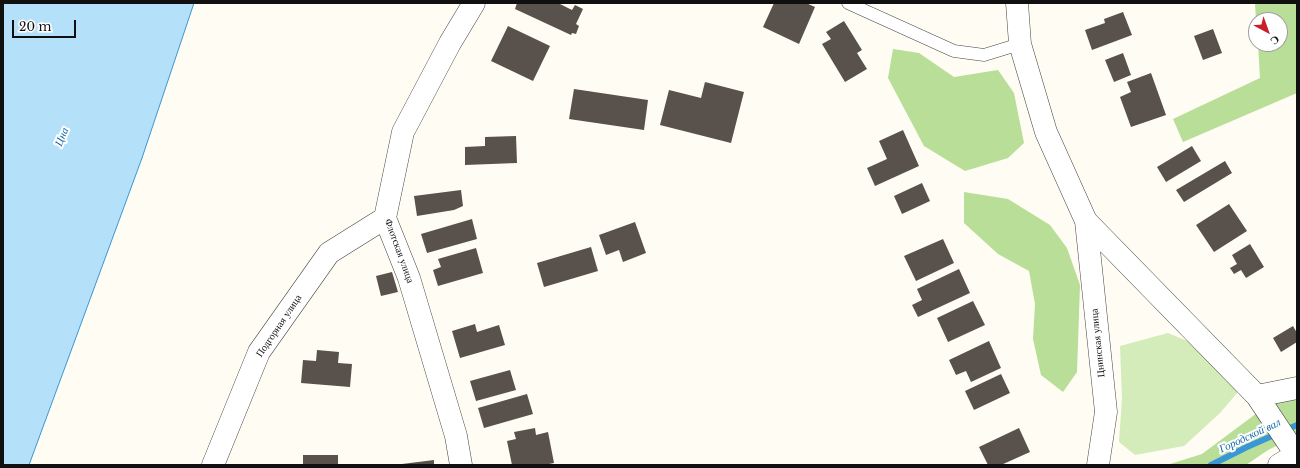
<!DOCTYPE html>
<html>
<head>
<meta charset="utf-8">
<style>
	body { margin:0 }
	#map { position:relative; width:1300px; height:468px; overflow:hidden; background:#fffcf3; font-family:"Libre Baskerville",serif }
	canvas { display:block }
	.frame { position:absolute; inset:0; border:4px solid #101010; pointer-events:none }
	.north { position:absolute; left:1248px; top:12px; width:40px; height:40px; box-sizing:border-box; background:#fff; border:1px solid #9f9f9f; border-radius:50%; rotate:139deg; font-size:11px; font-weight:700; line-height:16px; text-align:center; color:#101010 }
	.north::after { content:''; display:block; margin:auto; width:14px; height:18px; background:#c7202a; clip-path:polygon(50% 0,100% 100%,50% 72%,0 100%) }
	.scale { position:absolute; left:12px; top:20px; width:64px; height:18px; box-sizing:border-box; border:2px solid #101010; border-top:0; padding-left:5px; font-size:12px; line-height:14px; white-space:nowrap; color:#101010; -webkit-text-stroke:3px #fff; paint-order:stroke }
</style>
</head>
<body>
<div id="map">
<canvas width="1300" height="468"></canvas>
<div class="frame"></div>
<div class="north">С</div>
<div class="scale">20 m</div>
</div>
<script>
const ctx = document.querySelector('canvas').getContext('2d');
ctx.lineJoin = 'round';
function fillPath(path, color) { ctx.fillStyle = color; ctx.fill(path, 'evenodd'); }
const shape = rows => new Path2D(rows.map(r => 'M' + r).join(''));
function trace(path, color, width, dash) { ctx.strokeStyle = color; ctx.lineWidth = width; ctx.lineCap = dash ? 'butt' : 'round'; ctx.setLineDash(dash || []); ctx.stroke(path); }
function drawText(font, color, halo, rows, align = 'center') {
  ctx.font = font + ' "Libre Baskerville",serif'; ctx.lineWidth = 4; ctx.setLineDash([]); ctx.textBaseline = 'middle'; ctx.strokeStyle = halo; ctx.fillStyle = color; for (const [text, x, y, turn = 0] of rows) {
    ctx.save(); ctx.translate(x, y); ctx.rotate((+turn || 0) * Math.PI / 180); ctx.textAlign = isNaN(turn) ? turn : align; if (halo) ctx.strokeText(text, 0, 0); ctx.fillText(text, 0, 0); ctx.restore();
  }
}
const green = shape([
	[1168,333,1192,343,1238,392,1220,413,1184,446,1135,455,1119,442,1122,399,1120,346]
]);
const forest = shape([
	[1255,3,1297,3,1297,93,1183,142,1173,119,1260,78,1258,44,1280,44,1280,20,1256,20],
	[893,49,919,53,954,77,998,70,1014,93,1024,143,1008,158,965,171,924,146,888,78],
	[964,192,1008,199,1050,225,1067,248,1080,285,1077,372,1063,392,1041,375,1033,339,1035,304,1029,271,998,254,964,223],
	[1297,391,1297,436,1268,450,1246,465,1167,465,1202,454,1265,407]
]);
const water = shape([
	[3,3,194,3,142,158,29,465,3,465,3,3]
]);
const stream = shape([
	[1211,465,1247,447,1297,425]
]);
const building = shape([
	[517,3,560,3,560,4,572,10,575,5,583,9,576,24,579,26,576,34,572,33,571,35,515,9],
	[774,3,806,3,815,7,799,44,763,27],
	[1123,12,1132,35,1092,50,1085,30,1105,23,1104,19],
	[844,21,862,50,857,53,867,69,845,82,822,44,831,39,826,32],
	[508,26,550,46,533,81,491,61],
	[1213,29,1222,53,1203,60,1194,36],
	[1123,53,1131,75,1114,82,1105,60],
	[1151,73,1166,115,1131,127,1120,97,1131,92,1127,82],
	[705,82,744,92,731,143,660,125,669,90,701,98],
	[574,89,648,100,644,130,569,119],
	[903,130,919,166,875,186,867,168,887,159,879,141],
	[516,136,517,163,465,165,465,147,485,146,485,137],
	[1192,146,1201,161,1166,182,1157,167],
	[1225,161,1232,173,1184,202,1176,190],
	[922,183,930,201,902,214,894,196],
	[461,190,463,206,454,210,417,216,414,196],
	[1229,204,1247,231,1214,252,1196,225],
	[472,219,477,239,427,253,421,234],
	[635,222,646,253,623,262,619,250,606,255,599,235],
	[943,239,954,263,916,281,904,256],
	[1250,244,1264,267,1246,278,1241,270,1234,274,1230,268,1237,264,1232,255],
	[591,247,598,271,544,287,537,263],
	[476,248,483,273,438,286,433,270,441,267,438,259],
	[959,269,970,293,918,317,912,305,922,300,917,289],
	[392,272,398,292,381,296,376,276],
	[973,301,985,325,948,342,937,318],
	[475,324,477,332,499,325,505,345,460,358,452,331],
	[1293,326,1297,333,1297,342,1281,352,1273,338],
	[989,341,1001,368,971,382,966,371,956,375,949,360],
	[317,350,339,352,338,363,352,364,350,387,301,383,303,360,316,361],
	[510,370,516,390,476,401,470,381],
	[1001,374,1010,393,974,410,965,391],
	[527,394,533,414,484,428,478,408],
	[535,428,536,435,548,432,554,463,544,465,512,465,507,441,516,439,514,432],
	[1019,428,1030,452,1001,465,988,465,979,447],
	[303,455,338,455,338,465,303,465],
	[434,460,434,465,402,465,402,464]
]);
const lane = shape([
	[848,3,954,51,984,55,1020,44]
]);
const street = shape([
	[1017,3,1020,44,1046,132,1086,221,1106,412,1098,465],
	[1086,221,1257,396,1297,456],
	[1257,396,1297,388],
	[213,465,259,352,329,253,385,218],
	[461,465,456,436,409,278,385,218,403,132,450,43,474,3],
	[1279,465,1297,454]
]);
const streetNames = [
	["Флотская улица",399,251,70],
	["Подгорная улица",279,326,-56],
	["Цнинская улица",1098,343,-96]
];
const waterNames = [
	["Цна",62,137,-67],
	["Городской вал",1250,436,-25]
];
fillPath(green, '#d4ecb9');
fillPath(forest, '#b8de98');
fillPath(water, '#b5e0f9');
trace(water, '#3897d4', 1);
trace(stream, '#3897d4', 6);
fillPath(building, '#59514b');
trace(lane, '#434343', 13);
trace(street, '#434343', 23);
trace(lane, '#fff', 12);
trace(street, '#fff', 22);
drawText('10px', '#101010', '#fff', streetNames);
drawText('italic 11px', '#1268a9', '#fff', waterNames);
</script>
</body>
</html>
